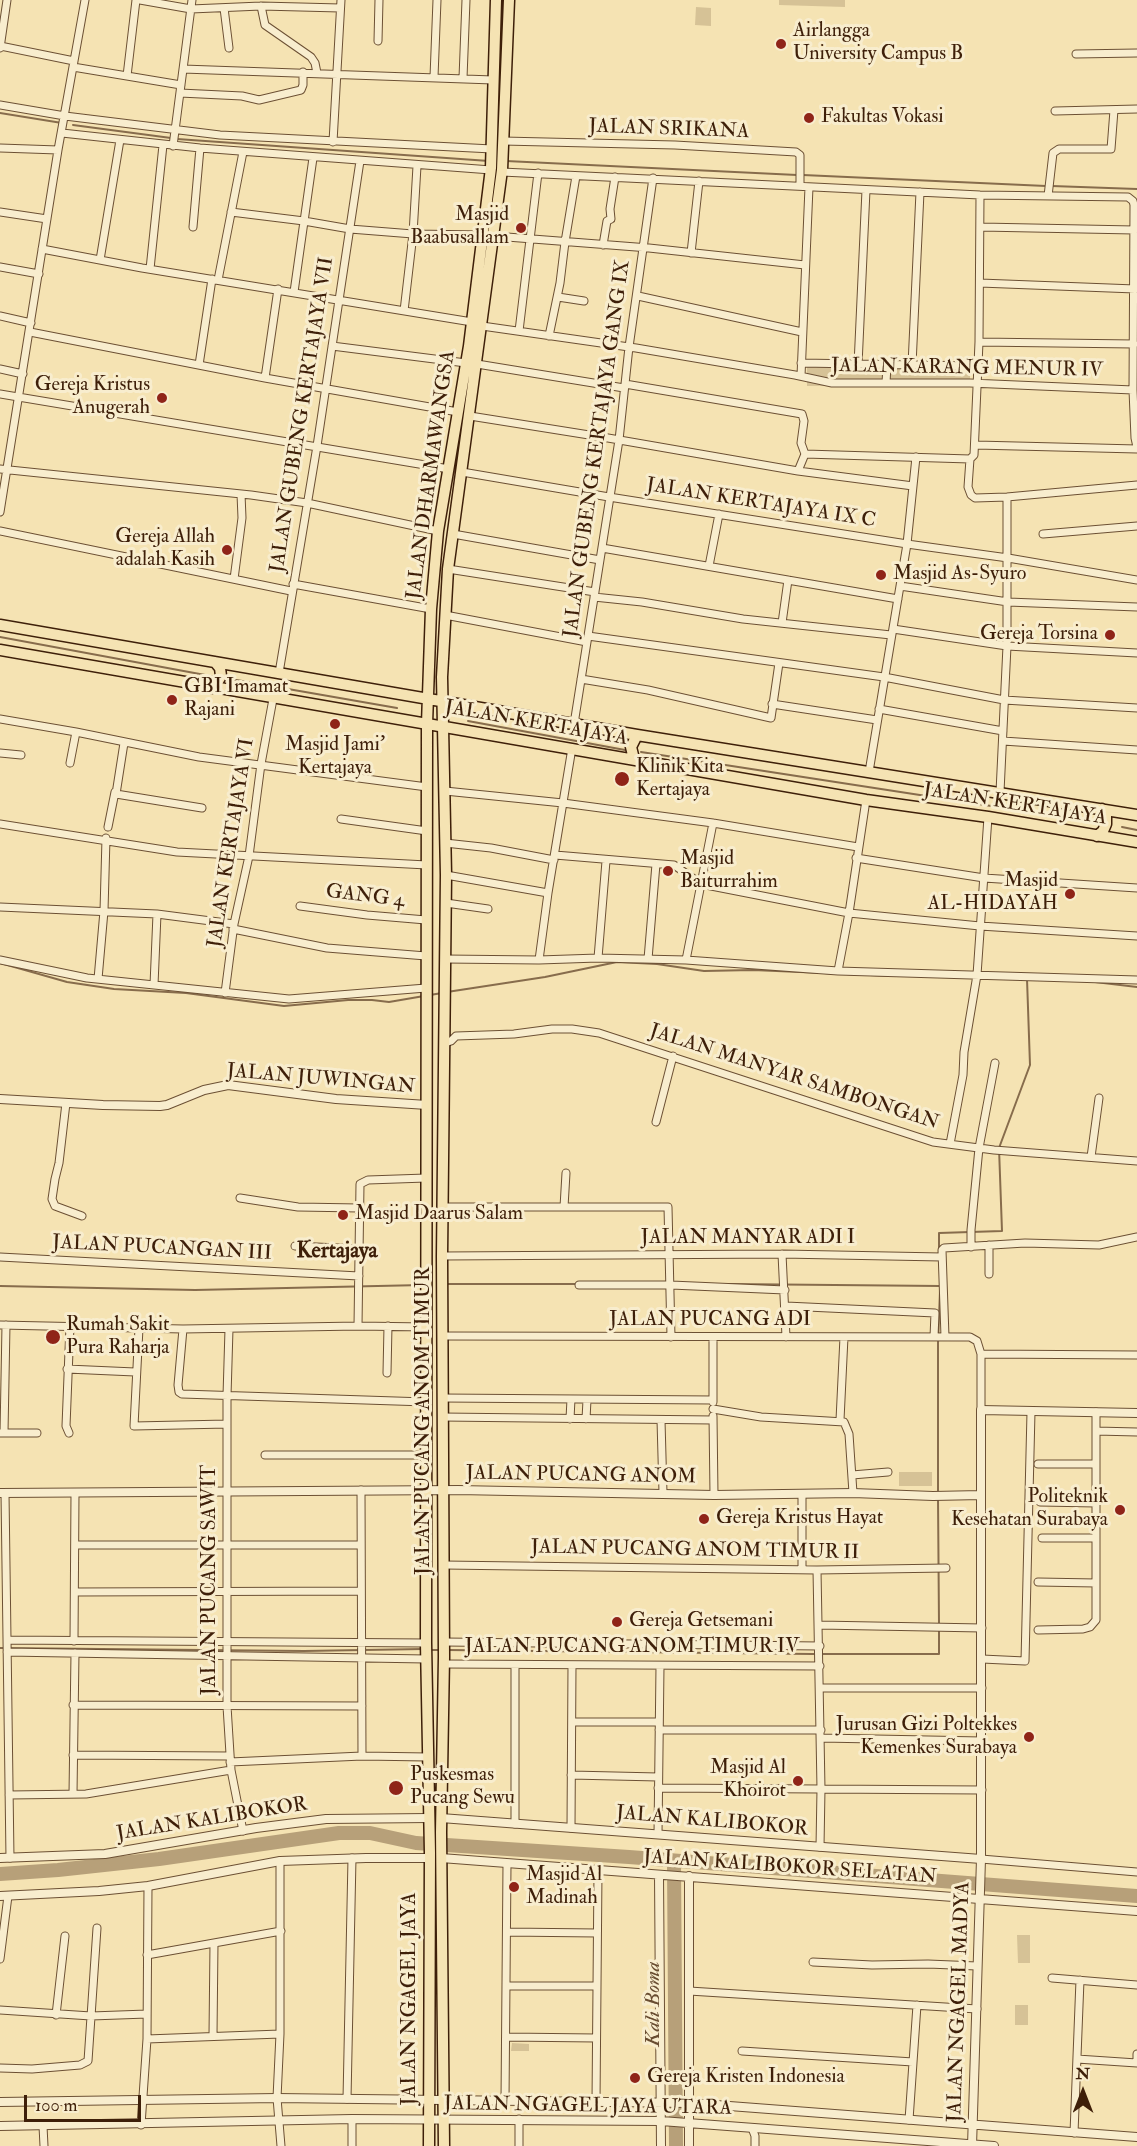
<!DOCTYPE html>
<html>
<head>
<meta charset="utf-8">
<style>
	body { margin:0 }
	#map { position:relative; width:1137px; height:2146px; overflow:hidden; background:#f5e3b3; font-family:"IM FELL Double Pica",serif }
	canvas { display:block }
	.north { position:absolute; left:1053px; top:2062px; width:60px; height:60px; -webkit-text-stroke:4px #f8edce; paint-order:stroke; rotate:0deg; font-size:16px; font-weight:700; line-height:24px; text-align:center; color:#3e1f09 }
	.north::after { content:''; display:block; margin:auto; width:21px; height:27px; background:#3e1f09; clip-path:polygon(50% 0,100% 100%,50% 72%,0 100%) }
	.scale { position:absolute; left:24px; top:2095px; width:117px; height:27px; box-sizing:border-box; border:3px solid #3e1f09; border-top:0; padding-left:8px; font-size:18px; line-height:21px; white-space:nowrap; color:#3e1f09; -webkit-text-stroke:4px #f8edce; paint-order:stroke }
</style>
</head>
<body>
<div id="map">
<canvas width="1137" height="2146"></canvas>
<div class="north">N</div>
<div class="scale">100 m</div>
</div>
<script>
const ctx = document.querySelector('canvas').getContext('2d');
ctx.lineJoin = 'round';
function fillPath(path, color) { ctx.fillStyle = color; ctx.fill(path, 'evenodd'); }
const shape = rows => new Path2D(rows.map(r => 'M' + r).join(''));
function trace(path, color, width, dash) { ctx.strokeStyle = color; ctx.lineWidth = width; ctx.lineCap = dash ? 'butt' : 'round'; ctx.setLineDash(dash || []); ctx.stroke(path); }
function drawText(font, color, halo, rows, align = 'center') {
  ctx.font = font + ' "IM FELL Double Pica",serif'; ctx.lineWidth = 6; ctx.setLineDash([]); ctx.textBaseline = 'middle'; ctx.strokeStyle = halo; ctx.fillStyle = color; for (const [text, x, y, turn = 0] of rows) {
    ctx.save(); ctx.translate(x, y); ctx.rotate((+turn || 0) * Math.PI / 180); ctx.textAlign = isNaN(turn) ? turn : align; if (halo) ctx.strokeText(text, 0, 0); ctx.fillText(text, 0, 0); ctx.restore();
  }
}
const green = shape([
	[779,0,845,0,845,7,779,5],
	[696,7,711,8,711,26,695,25],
	[841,366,970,370,970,387,907,385,807,386,807,367],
	[899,1472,932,1472,932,1486,899,1486],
	[1017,1935,1030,1935,1030,1963,1018,1963],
	[1015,2005,1028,2005,1028,2025,1015,2025],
	[512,2043,529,2044,529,2051,511,2051]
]);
const stream = shape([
	[0,113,62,123],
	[73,125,171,138],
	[177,139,489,161],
	[506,161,797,175],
	[803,175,1046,186],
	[1052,186,1137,189],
	[0,637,216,677],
	[225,678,397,708],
	[468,721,625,750],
	[641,752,1095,822],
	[1122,827,1137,830],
	[0,963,67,982,114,989,186,993,284,1006,348,1000,372,1000,389,1002,424,996],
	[1095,982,1137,987],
	[447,992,545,977,617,962,657,964,704,971,753,970,894,976],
	[430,995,442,993],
	[939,1249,939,1233,1002,1231,999,1148,1030,1065,1027,979],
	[447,1284,579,1284],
	[729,1284,940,1286],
	[0,1286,195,1290,423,1285],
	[938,1492,938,1343,940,1291],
	[938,1498,939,1624],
	[0,1648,304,1651,423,1649],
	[429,1650,441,1650],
	[447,1650,812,1654,939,1654,939,1630]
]);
const river = shape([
	[674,1863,676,2146],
	[0,1874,58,1870,159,1859,339,1833,370,1833,416,1843,629,1857,1137,1896]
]);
const minor = shape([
	[140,0,191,9,261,6,340,8],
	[261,6,265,25,311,57,315,63,317,73],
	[224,8,229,48],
	[378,41,379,0],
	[0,46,74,61],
	[0,48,7,0],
	[1076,54,1137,53],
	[73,67,181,85],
	[183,69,493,80],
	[127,76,136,0],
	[434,77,437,0],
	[463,78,466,0],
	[180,93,242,96,259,100,301,90,303,85,303,72],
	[0,105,65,116,220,135,492,149],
	[1055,111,1137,109],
	[62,133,200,148,491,170],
	[503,141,675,145,796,152,800,155,800,186],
	[333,142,341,0],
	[173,146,192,0],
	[0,148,58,150],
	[502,172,980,195,1128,197,1133,201,1134,205,1133,390,1135,438,1137,447],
	[1048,196,1053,153,1059,149,1111,149,1114,110],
	[0,212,47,219],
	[231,212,304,221,350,229,413,234,483,235],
	[193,227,200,148],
	[981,227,1134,230],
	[494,236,649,248,805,265],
	[603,245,607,221,611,219,610,209,615,177],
	[42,249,142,268,472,322],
	[691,253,699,181],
	[100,260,120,140],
	[0,267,39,274],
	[150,269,163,145],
	[218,280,243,152],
	[980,283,1135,289],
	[294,292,313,158],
	[638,296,802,332],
	[558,297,584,301],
	[404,311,413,234,417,166],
	[0,316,31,323],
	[482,326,636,348,795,375,832,383,970,383,1133,390],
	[519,331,538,173],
	[30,332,265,378,458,412],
	[549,336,560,283,565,242,576,176],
	[979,342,1134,344],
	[332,346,466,363],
	[801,363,978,366],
	[477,364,624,388],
	[199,365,212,279],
	[858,365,866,190],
	[912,365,920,192],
	[0,369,23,374],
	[801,376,809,187],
	[265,378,278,289],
	[886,383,887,365],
	[625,384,802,414,804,421,801,443,805,454],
	[0,394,449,469],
	[470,416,608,438,798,471,913,486],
	[976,445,1137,449],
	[805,454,970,459,974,455,979,342,980,195],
	[970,459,968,487,971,495,975,498,1007,497,1137,485],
	[0,469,251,495,307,503,438,531],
	[798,471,805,454],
	[462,472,609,497,907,544,1008,558,1137,580],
	[0,512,58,150,85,0],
	[0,531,291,591],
	[453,534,600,560],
	[1043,534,1137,526],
	[602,548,898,599],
	[709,566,719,514],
	[448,569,595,592],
	[234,579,242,518,241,494],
	[293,584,431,609],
	[900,586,1008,602,1137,607],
	[594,597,642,602,743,619,891,635],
	[445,615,587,642],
	[782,623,788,580],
	[893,629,1007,646,1137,653],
	[588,636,884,677,1004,700,1137,708],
	[279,673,317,446,360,161],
	[581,679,648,690,771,718,779,663],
	[772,704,877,720],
	[879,709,1003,731],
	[0,719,76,732,199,757,427,787],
	[574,724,619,440,629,347,653,178],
	[1003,741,1137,750],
	[124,743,116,794,202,808],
	[0,753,21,755],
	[70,763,76,732],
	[869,772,907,544,916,457],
	[445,791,563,803,713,823,858,847],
	[1000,792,1007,646,1007,497],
	[341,819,427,831],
	[0,824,177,852,427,865],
	[108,827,115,792],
	[445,843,491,848,554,860],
	[555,855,674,865,701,884,849,913,980,926,1137,936],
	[856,858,984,878,1137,888],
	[446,875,548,893],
	[446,903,488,909],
	[300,906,367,915,426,920],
	[0,907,157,914,234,924],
	[233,929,327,948,426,956],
	[598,958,606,861],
	[445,959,539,960,598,958,686,960,838,971,1137,980],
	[648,959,656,864],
	[0,960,87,978,289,999,426,988],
	[539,960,548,893,572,748],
	[686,960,713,823],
	[838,971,849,913,866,800],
	[98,979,104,911,106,838],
	[154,985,157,914],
	[225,993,234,924,249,856,261,764,273,699],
	[445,1043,451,1041,456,1036,514,1034,552,1029,572,1029,599,1033,933,1142,994,1150,1137,1161],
	[66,1103,59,1163,55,1179,52,1199,55,1206,82,1216],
	[656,1122,673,1056],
	[950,1144,963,1075,964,1052,977,975,988,817],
	[1091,1157,1099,1098],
	[240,1198,298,1207,359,1208],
	[443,1207,668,1207,671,1337],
	[564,1207,566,1173],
	[295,1246,359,1249],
	[971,1247,971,1230,979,1148,995,1063],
	[782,1254,786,1337],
	[442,1256,782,1254,942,1257],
	[0,1257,359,1276],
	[989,1274,989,1245],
	[579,1285,671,1285,785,1290],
	[786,1306,935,1313,934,1337],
	[0,1325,183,1329,358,1326,426,1327],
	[358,1326,360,1184,368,1180,426,1178],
	[139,1328,134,1426,227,1424],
	[183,1329,178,1385,179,1392,182,1394,426,1402],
	[229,1329,227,1396,227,1706,231,1770,243,1831],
	[442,1336,970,1337,977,1341,981,1354,981,1410],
	[945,1337,942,1250,944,1248,1025,1243,1099,1245,1137,1237],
	[981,1354,1137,1355],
	[67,1369,135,1372],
	[387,1373,388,1326],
	[442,1398,713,1400],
	[713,1402,713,1337],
	[713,1409,761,1417,844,1422,849,1434,853,1493],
	[713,1416,714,1495],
	[442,1417,713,1420],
	[570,1419,571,1399],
	[586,1419,587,1400],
	[661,1420,663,1493],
	[840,1420,844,1337],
	[1096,1431,1137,1432],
	[0,1433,37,1433],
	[4,1433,6,1325],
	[69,1433,66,1426,70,1326],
	[265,1455,426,1455],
	[1038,1464,1095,1464],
	[852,1475,888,1472],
	[361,1490,362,1756],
	[5,1493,10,1858],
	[802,1495,802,1570],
	[1040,1502,1096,1503],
	[1042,1538,1095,1538],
	[75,1545,360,1545],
	[444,1565,817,1570,946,1568],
	[817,1570,821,1789,820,1847],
	[1038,1582,1096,1583],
	[75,1592,361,1591],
	[819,1625,982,1628],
	[1038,1630,1083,1629,1090,1627,1096,1620,1096,1412],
	[7,1640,426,1643],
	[74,1641,75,1493],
	[444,1642,820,1646],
	[7,1652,426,1659],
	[982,1659,1025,1661,1031,1412],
	[444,1664,820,1666],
	[515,1665,515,1824],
	[820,1688,982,1688],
	[73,1705,362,1706],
	[572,1722,659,1722],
	[659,1730,821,1730],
	[821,1738,982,1741],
	[73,1755,229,1756],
	[230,1762,362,1756,428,1757],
	[571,1775,658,1777],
	[658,1788,982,1790],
	[73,1794,75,1653],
	[9,1795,86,1794,231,1770],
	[571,1828,572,1665],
	[658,1834,660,1666],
	[981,1859,1137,1872],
	[280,1861,280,2034,277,2098,281,2146],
	[507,1932,597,1933],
	[147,1955,281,1931],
	[0,1959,8,1896],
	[813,1962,872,1965,928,1964,977,1966],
	[1052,1978,1137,1985],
	[506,1986,597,1986],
	[689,1991,977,2009],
	[0,2010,91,2016,147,2014],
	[56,2015,65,1936],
	[213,2035,214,1943],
	[506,2037,596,2038],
	[147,2039,280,2034],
	[742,2051,913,2062],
	[1077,2059,1137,2063],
	[1137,2063,1137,2054],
	[0,2068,32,2069,80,2065,88,2061,97,1928],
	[347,2099,352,1858],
	[505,2101,507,1864],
	[596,2102,598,1871],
	[519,2119,519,2146],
	[909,2120,917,2005],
	[141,2125,147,2039,148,1886],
	[43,2126,44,2146],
	[752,2128,755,2136,755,2146],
	[1074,2133,1080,1980],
	[352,2146,352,2119]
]);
const tertiary = shape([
	[0,1099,103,1105,160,1106,167,1105,204,1090,228,1085,336,1099,427,1105],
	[0,1493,458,1490,714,1495,853,1493,933,1496,981,1495],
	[441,1818,981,1859],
	[0,1858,105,1854,256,1828,326,1819,429,1818],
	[441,1858,1137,1911],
	[659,1875,661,2146],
	[0,1896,99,1891,148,1886,280,1861,366,1858,430,1858],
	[0,2102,277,2098,690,2103,1137,2137],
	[0,2126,352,2119,661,2121,994,2146],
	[689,2146,689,1876],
	[972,2146,981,1859,981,1410,1137,1413]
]);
const primary = shape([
	[0,625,637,735,1137,815],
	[0,650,866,800,988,817,1137,842],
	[211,688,217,683,221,676,220,668,215,662],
	[634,759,631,747,637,735],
	[1097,836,1103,831,1106,824,1106,816,1102,809],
	[429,2146,430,1853,426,1643,427,724,431,609,438,531,469,346,491,168,496,0],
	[444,2146,441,1832,444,1657,442,1256,446,875,442,677,448,569,502,170,509,0]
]);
const markers = [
	[781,44,6,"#8f2418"],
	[809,118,6,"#8f2418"],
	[521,228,6,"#8f2418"],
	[162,398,6,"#8f2418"],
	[227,550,6,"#8f2418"],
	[881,575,6,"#8f2418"],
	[1110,635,6,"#8f2418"],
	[172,700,6,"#8f2418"],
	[335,724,6,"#8f2418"],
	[622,779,8,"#8f2418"],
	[668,871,6,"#8f2418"],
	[1070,894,6,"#8f2418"],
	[343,1215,6,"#8f2418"],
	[53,1337,8,"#8f2418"],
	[1120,1510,6,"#8f2418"],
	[704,1519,6,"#8f2418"],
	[617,1622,6,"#8f2418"],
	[1029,1737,6,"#8f2418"],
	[798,1781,6,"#8f2418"],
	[396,1788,8,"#8f2418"],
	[514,1887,6,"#8f2418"],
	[635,2078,6,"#8f2418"]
];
const poiNames = [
	["Airlangga",793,32],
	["University Campus B",793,55],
	["Fakultas Vokasi",821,118],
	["Masjid",509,216,"right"],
	["Baabusallam",509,239,"right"],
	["Gereja Kristus",150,386,"right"],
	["Anugerah",150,409,"right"],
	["Gereja Allah",215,538,"right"],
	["adalah Kasih",215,561,"right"],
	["Masjid As-Syuro",893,575],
	["Gereja Torsina",1098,635,"right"],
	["GBI Imamat",184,688],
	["Rajani",184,711],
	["Masjid Jami'",335,746,"center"],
	["Kertajaya",335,769,"center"],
	["Klinik Kita",636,768],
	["Kertajaya",636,791],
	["Masjid",680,860],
	["Baiturrahim",680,883],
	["Masjid",1058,882,"right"],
	["AL-HIDAYAH",1058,905,"right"],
	["Masjid Daarus Salam",355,1215],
	["Rumah Sakit",66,1326],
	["Pura Raharja",66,1349],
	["Politeknik",1108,1498,"right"],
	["Kesehatan Surabaya",1108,1521,"right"],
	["Gereja Kristus Hayat",716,1519],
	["Gereja Getsemani",629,1622],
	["Jurusan Gizi Poltekkes",1017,1726,"right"],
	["Kemenkes Surabaya",1017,1749,"right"],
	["Masjid Al",786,1769,"right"],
	["Khoirot",786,1792,"right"],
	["Puskesmas",410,1776],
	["Pucang Sewu",410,1799],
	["Masjid Al",526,1876],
	["Madinah",526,1899],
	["Gereja Kristen Indonesia",647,2078]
];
const streetNames = [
	["JALAN SRIKANA",669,130,2],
	["JALAN KARANG MENUR IV",967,369,1],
	["JALAN GUBENG KERTAJAYA VII",303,415,-81],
	["JALAN GUBENG KERTAJAYA GANG IX",598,449,-82],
	["JALAN DHARMAWANGSA",432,475,-82],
	["JALAN KERTAJAYA IX C",761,504,9],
	["JALAN KERTAJAYA",536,724,10],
	["JALAN KERTAJAYA",1015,805,9],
	["JALAN KERTAJAYA VI",232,843,-81],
	["GANG 4",365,897,7],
	["JALAN MANYAR SAMBONGAN",794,1078,18],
	["JALAN JUWINGAN",321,1080,5],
	["JALAN MANYAR ADI I",748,1239],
	["JALAN PUCANGAN III",162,1249,3],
	["JALAN PUCANG ADI",710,1321],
	["JALAN PUCANG ANOM TIMUR",425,1421,-90],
	["JALAN PUCANG ANOM",581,1476,1],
	["JALAN PUCANG ANOM TIMUR II",695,1551,1],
	["JALAN PUCANG SAWIT",211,1580,-90],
	["JALAN PUCANG ANOM TIMUR IV",632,1648],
	["JALAN KALIBOKOR",212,1820,-9],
	["JALAN KALIBOKOR",712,1822,5],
	["JALAN KALIBOKOR SELATAN",790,1868,4],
	["JALAN NGAGEL JAYA",411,1999,-90],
	["JALAN NGAGEL MADYA",960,2002,-88],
	["JALAN NGAGEL JAYA UTARA",588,2107,1]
];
const waterNames = [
	["Kali Boma",654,2004,-90]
];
const quarterNames = [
	["Kertajaya",337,1252]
];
fillPath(green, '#d6c296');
trace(stream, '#876c4c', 2);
trace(river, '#b7a079', 14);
trace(minor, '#6c5034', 9);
trace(tertiary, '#6c5034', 10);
trace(primary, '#3e1f09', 13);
trace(minor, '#f8edce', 7);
trace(tertiary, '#f8edce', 8);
trace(primary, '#f5e3b3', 10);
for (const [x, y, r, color] of markers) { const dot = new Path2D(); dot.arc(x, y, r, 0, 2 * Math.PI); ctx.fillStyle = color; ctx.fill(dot); trace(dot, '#f8edce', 2); }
drawText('20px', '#3e1f09', '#f8edce', poiNames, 'left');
drawText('20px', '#3e1f09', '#f8edce', streetNames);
drawText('italic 21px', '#684c30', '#f8edce', waterNames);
drawText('bold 22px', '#3e1f09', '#f8edce', quarterNames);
</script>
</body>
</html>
